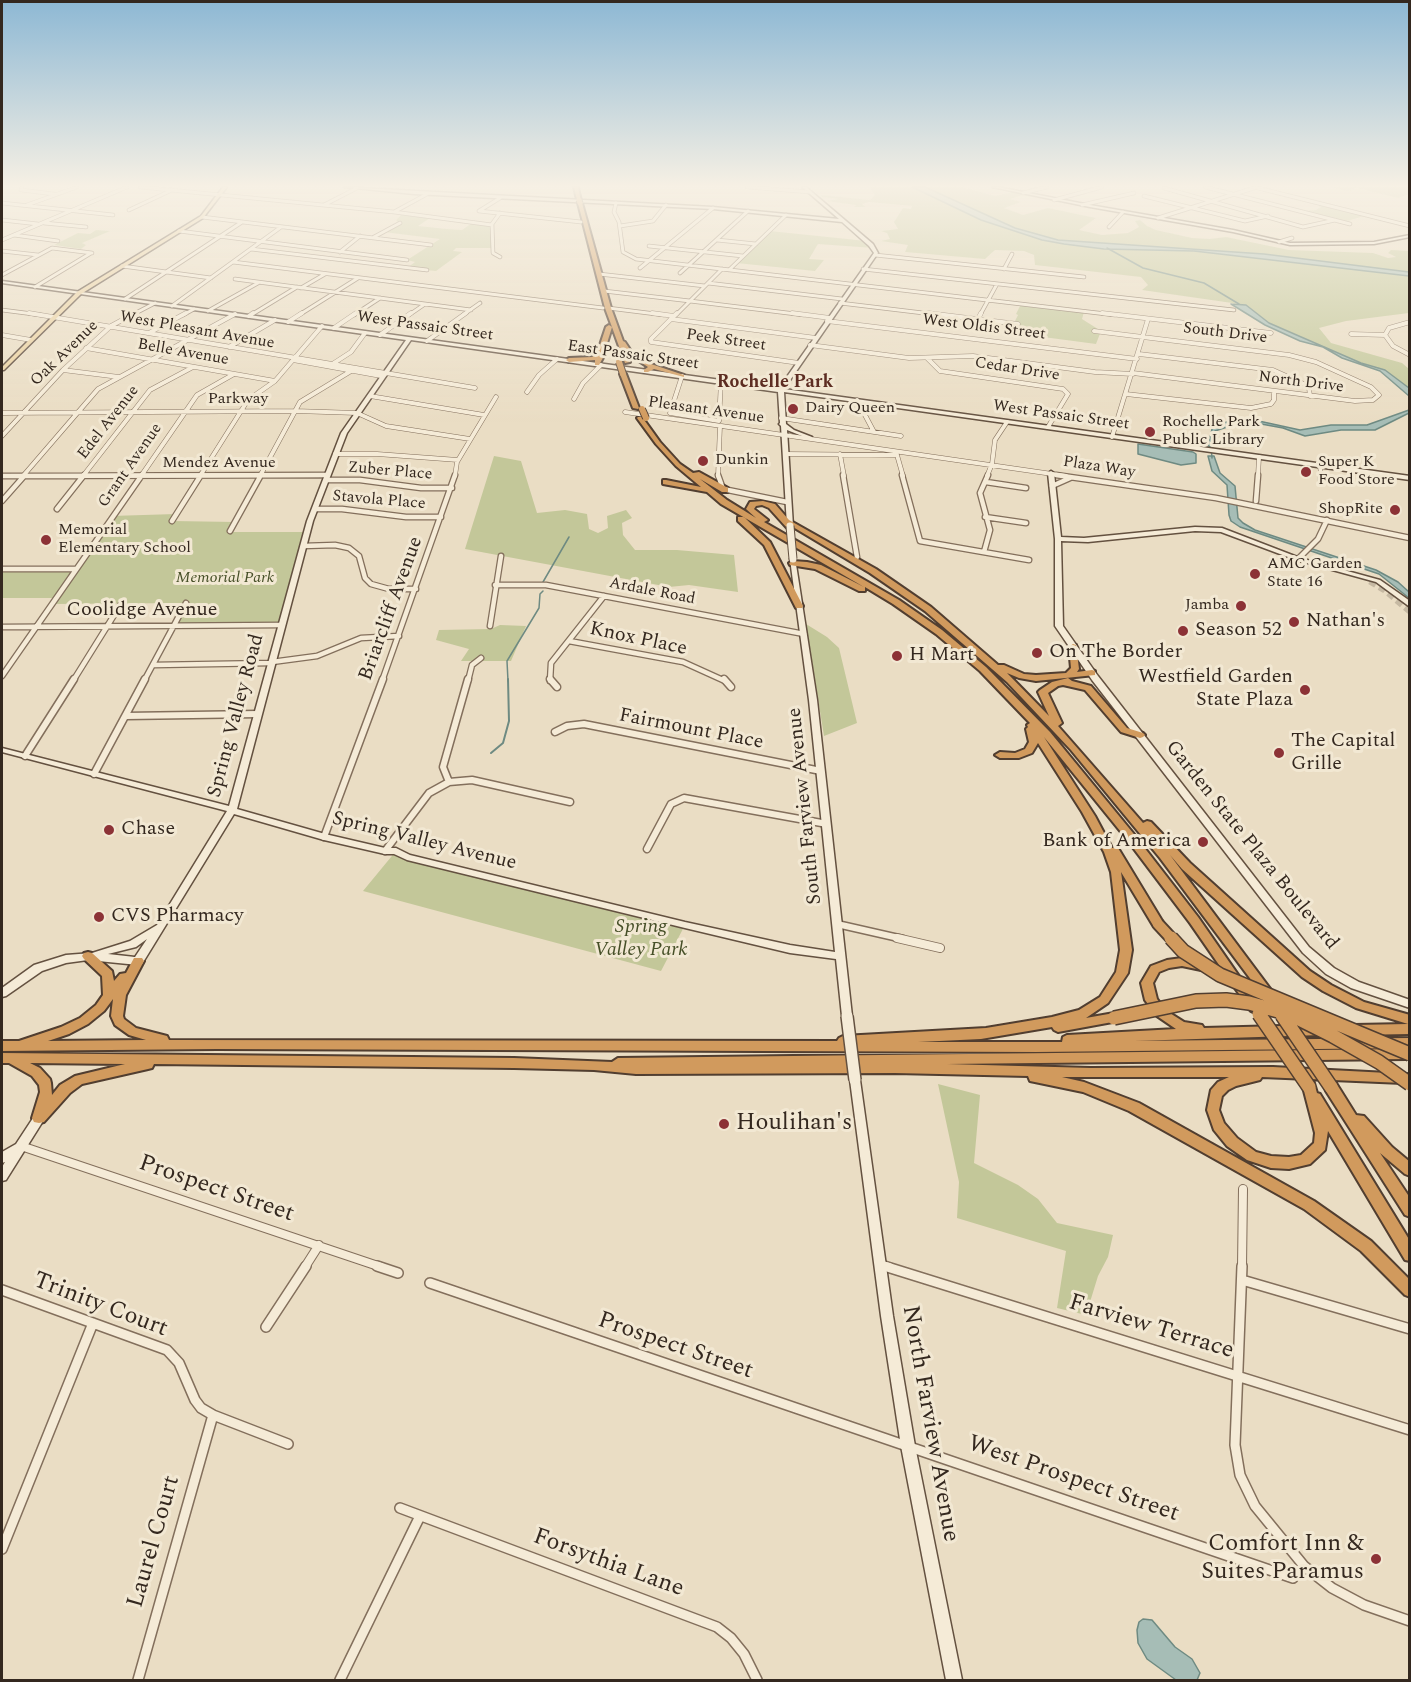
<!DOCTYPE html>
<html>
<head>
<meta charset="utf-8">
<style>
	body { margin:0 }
	#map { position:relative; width:1411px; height:1682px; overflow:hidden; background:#eaddc4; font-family:Spectral,serif }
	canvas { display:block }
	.frame { position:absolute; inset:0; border:3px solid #34281f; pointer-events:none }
</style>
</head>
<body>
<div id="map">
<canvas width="1411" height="1682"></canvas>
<div class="frame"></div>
</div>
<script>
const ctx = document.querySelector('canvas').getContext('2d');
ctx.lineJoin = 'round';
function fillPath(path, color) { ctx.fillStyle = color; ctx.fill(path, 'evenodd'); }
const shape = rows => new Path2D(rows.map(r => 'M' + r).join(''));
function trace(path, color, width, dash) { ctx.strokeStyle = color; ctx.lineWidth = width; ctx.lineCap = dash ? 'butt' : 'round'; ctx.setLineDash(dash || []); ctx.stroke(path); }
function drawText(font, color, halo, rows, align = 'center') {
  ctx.font = font + ' Spectral,serif'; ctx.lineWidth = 6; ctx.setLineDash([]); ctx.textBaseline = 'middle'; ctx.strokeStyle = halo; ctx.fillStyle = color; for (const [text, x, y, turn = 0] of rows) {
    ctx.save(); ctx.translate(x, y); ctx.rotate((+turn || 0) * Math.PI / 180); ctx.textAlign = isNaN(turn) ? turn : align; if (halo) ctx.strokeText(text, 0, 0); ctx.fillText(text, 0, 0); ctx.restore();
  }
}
const green = shape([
	[869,187,962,187,995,196,1012,192,1026,194,1010,199,1021,202,1004,208,1023,215,1048,208,1096,218,1079,230,1102,235,1128,233,1139,227,1135,221,1140,220,1147,226,1156,230,1192,238,1210,239,1226,237,1289,250,1373,253,1388,258,1396,257,1388,253,1391,250,1409,251,1409,313,1346,321,1319,328,1331,343,1402,363,1409,369,1409,388,1385,370,1361,363,1269,323,1246,305,1142,290,1148,285,1141,277,1035,265,1034,255,1024,251,995,250,985,259,905,252,908,245,881,241,890,239,887,233,881,231,898,229,894,222,903,208,911,209,912,206,869,202,862,204,866,207,854,207,856,205,826,201,838,199,822,197,821,195,870,200,875,195],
	[1331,187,1409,187,1409,194,1398,198,1357,188,1348,191],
	[1320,205,1364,216,1344,222,1304,211,1316,210,1321,207,1318,206],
	[401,215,430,218,418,226,447,229,462,230,472,223,493,223,493,248,456,248,453,251,462,252,436,271,407,268,415,262,407,260,440,239,384,232,399,223,396,220],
	[96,230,110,231,82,243,86,245,81,249,54,245,78,233,90,234],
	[770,231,866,241,874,248,818,244,809,259,824,260,815,271,736,263],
	[1021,304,1084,312,1082,319,1101,331,1096,344,1013,333,1017,324,1014,323,1018,315,1016,314],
	[494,456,521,461,537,513,565,510,587,514,589,529,598,533,608,528,607,516,626,510,632,518,622,523,623,535,635,550,677,550,734,555,738,592,689,585,669,587,465,549],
	[176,514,172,521,235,522,228,532,307,532,282,625,176,625,185,603,51,604,55,598,2,598,2,569,76,569,111,516],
	[806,624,827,637,839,648,857,723,824,736],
	[500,625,526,626,511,661,461,661,469,649,436,640,439,630,491,629],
	[396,851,685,925,661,971,363,891],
	[938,1084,980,1095,974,1163,1018,1185,1038,1199,1057,1223,1113,1235,1108,1257,1098,1276,1086,1315,1057,1308,1066,1251,957,1218,959,1182]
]);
const water = shape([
	[912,187,925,187,1015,228,1058,240,1264,254,1409,272,1409,276,1194,251,1104,249,1064,244,1042,240,981,220,912,187],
	[1231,304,1246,305,1269,323,1361,363,1385,370,1409,388,1409,396,1380,371,1342,358,1323,347,1300,341,1265,325,1231,304],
	[1409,410,1409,413,1375,430,1341,430,1305,436,1283,428,1245,421,1215,431,1213,447,1208,446,1213,425,1245,418,1300,430,1331,425,1367,425,1409,410],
	[1138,444,1193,452,1196,454,1196,463,1181,465,1138,454,1138,444],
	[1208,456,1214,456,1220,473,1235,486,1238,518,1243,523,1255,530,1376,570,1398,582,1409,592,1409,598,1379,574,1240,527,1231,521,1229,515,1227,485,1212,471,1208,456],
	[1143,1619,1152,1620,1175,1647,1192,1659,1200,1673,1197,1680,1176,1680,1147,1659,1138,1643,1137,1630,1139,1622,1143,1619]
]);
const streamFar1 = shape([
	[1107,248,1143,268,1204,283,1239,304],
	[1211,446,1212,458],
	[543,582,569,537],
	[508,681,507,661,539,608,540,594,543,591]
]);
const stream = shape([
	[491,753,503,743,509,721,508,679]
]);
const secondaryTunnel = shape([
	[1370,581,1385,590,1410,611]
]);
const streetFar5 = shape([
	[22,187,21,190,54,194],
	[140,187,394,212,492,225],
	[747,187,810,192],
	[1205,187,1350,224],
	[1254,187,1410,226],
	[1164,188,1303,227,1335,220],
	[1023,193,1047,187],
	[1144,196,1245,221,1268,216],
	[500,198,479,211,581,222],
	[1054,200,1102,187],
	[2,203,113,215],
	[616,203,614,212,619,222,623,252,636,259,1115,315],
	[27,205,77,187],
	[324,205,357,188],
	[1082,205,1134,193],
	[129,210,172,190],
	[394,212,427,194],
	[500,213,492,224,493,253,500,257],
	[202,217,431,245],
	[1158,218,1257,187],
	[2,220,38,224],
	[44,223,86,227],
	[620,226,653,221,666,205],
	[1109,227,1123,212],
	[179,231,407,260],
	[14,235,58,241],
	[374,237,400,223],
	[2,240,127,187],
	[717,240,756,244],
	[1279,242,1292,238],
	[649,246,743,256],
	[251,249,427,270],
	[2,251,38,255],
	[340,252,360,236],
	[875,255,1084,277],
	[233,262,603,308],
	[122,266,211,278],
	[640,268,713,208],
	[863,269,1234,310],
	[1004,269,1012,254],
	[729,270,786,215],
	[680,273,748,211],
	[599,274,705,286],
	[2,275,52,248,92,253],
	[235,279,471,310],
	[708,283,842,299],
	[35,287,91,253],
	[301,288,325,274],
	[604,291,690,301],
	[125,299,242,222],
	[690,301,804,315],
	[840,303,940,315],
	[172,306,281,227],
	[608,308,664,315],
	[2,310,41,315],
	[208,311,258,283],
	[132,315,155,303],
	[183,315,194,309],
	[251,315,297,287],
	[299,315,358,278],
	[354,315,380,298],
	[409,315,425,304],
	[463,315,480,303],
	[676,315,722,269],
	[980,315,997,284]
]);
const streetFar4 = shape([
	[29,313,475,388],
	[652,313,674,316],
	[677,313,651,339,651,342,799,363],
	[792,313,830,318],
	[928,313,1018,324],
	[1102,313,1271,333],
	[249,316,253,313],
	[671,319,816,338],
	[978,319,981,313],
	[827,321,1137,359],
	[288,322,302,313],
	[1410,322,1389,328,1385,335,1393,346,1410,355],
	[334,328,356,313],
	[1094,331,1289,355,1316,362,1371,387,1379,395,1373,400,1355,401,1133,373],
	[149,333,186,313],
	[1351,334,1385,335],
	[2,335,31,340],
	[380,335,411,313],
	[427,341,466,313],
	[810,345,909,358,973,356,1095,372,1133,374],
	[229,347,275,320],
	[86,348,275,381],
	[1139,354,1273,370,1304,384,1309,388,1310,396],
	[927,358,940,371,1063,389,1068,394,1048,427],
	[293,360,381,376,385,374],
	[334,363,351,352,365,333],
	[63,370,119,377],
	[682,376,670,413,719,421,721,381],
	[527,392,539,375,557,359],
	[1126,394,1251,408,1271,404,1274,400,1274,391],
	[370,396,484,415],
	[574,399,583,383,601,365],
	[857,400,874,432],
	[625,412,1066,476],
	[2,413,295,411,357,413,386,426,470,439],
	[781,418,901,436],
	[2,436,63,370,111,326,135,313],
	[1112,437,1148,319],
	[335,454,377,454,458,460],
	[785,454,897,455,903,476],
	[840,454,844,476],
	[1320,465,1321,476],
	[2,476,328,475],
	[23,476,98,389,235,314],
	[83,476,150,390,193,367],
	[141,476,197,395,234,374],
	[200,476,248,400,275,381,322,326],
	[260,476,300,402,351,371],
	[455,476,457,462,496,397],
	[718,476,720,426],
	[987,476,992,464,995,440,1007,422],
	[1258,476,1259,457]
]);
const streetFar3 = shape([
	[718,475,723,489,787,502],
	[843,475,857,557],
	[902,475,920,541,1029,560],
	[1056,475,1216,498,1410,538],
	[1321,475,1321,480],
	[2,476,328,475],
	[326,480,360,480,421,488,452,488],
	[986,482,1026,488],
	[1052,486,1070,478],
	[2,501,25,475],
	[1256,501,1258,475],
	[57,509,84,475],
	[315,509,342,509,406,517,441,517],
	[985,517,1026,523],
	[172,521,201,475],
	[230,531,261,475],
	[303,546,335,545,349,548,359,556,365,578,371,584,389,589,416,589],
	[984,552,990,530,980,493,988,475],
	[1298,559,1318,539,1327,520],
	[2,569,76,569],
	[495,585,546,585,804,634],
	[490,626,501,556],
	[2,627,282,625],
	[569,641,683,662,725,681],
	[272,662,317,656,361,638,399,636],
	[154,665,271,663],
	[2,676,142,475],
	[73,681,121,604],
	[144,681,186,603],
	[382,681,455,475],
	[468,681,472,665,481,658],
	[550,681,551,663,604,596]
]);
const streetFar2 = shape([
	[550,679,557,687],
	[724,679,731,687],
	[126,716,258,714],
	[555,732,567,726,584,724,821,771],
	[25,756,74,679],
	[94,774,145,679],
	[449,782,443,767,468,679],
	[324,837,383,679],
	[647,849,671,804,684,798,827,824],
	[385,851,429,793,449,782,472,780,570,802],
	[837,924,903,939]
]);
const streetFar1 = shape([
	[897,938,940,948],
	[21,1146,381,1267],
	[881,1265,889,1267],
	[305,1267,319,1245],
	[1242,1267,1243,1189]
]);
const street = shape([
	[377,1266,398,1273],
	[884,1266,1410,1430],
	[1242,1266,1235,1445,1240,1475,1255,1506,1304,1566,1332,1588,1364,1605,1410,1621],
	[1242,1280,1410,1329],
	[430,1283,1293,1578],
	[2,1290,167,1350,179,1363,195,1400,201,1408,213,1415,288,1444],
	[266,1327,306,1266],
	[400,1508,717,1627,731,1638,744,1654,757,1680],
	[2,1549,93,1323],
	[138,1680,213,1415],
	[340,1680,420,1516]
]);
const secondary = shape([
	[344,187,713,207,839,219,802,187,806,187,873,244,878,253,784,389,1410,476,1410,480,784,392,786,424,794,430,812,437,807,438,787,430,793,526,790,528,787,526,781,426,779,424,780,423,778,392,411,340,347,433,313,521,237,809,325,834,385,848,396,848,410,855,685,922,790,945,835,952,809,700,790,559,791,558,795,558,817,700,852,1016,851,1019,847,1020,843,1019,842,1016,836,959,790,953,685,928,407,860,394,854,385,854,324,840,234,814,142,964,138,965,88,960,66,963,42,971,6,996,2,997,2,988,34,965,66,955,92,953,130,941,157,925,227,811,2,752,2,748,229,806,307,521,341,433,406,340,2,283,2,281,779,388,874,253,869,246,842,222,713,209,414,194,344,187],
	[147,939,135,957,108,954,136,947,147,939],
	[992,187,998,187,1090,205,1233,230,1290,243,1374,242,1410,235,1410,237,1374,244,1290,245,1233,232,1090,207,992,187],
	[1051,471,1054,473,1061,537,1084,538,1195,527,1222,528,1300,558,1380,580,1410,601,1410,607,1376,582,1296,560,1221,532,1195,531,1088,542,1061,541,1063,626,1098,676,1309,947,1334,968,1359,982,1410,1000,1410,1008,1351,988,1326,974,1303,953,1092,680,1055,626,1055,539,1048,473,1051,471],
	[855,1076,859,1077,860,1080,893,1316,915,1446,962,1680,946,1680,901,1446,881,1316,850,1080,851,1077,855,1076],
	[39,1113,43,1115,45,1118,43,1121,6,1180,2,1181,2,1167,5,1162,2,1163,2,1152,16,1144,35,1115,39,1113]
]);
const primary = shape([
	[223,187,227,187,203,218,81,294,4,370,2,370,2,367,77,292,201,216,223,187]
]);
const highway = shape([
	[574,187,578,187,581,201,577,200,574,187],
	[580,202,582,203,611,308,623,341,625,342,631,351,651,364,684,375,684,377,654,369,648,372,644,372,644,370,648,367,627,353,630,362,625,363,612,327,604,353,605,354,599,365,595,365,595,360,569,362,566,360,569,358,592,357,597,354,606,327,609,325,612,327,605,308,578,203,580,202],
	[623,372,626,374,639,408,638,409,633,408,620,374,623,372],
	[638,417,642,417,660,442,680,464,693,473,699,472,728,488,728,492,722,492,700,479,727,500,756,518,746,509,750,502,763,501,775,504,789,520,876,569,931,607,998,665,1004,665,1024,674,1036,675,1066,673,1071,668,1069,647,1073,644,1076,645,1079,669,1077,672,1092,670,1095,671,1095,675,1036,681,1019,678,1007,673,1049,716,1038,692,1040,690,1052,682,1068,678,1072,681,1091,686,1127,728,1143,733,1145,735,1143,737,1140,738,1121,732,1085,690,1063,685,1058,686,1048,693,1062,723,1058,726,1143,823,1147,821,1151,822,1190,863,1310,971,1331,985,1364,1002,1410,1015,1410,1034,1354,1035,1350,1033,1348,1030,1350,1027,1354,1025,1408,1024,1356,1008,1323,991,1302,977,1182,869,1170,855,1277,998,1275,1001,1271,1003,1267,1001,1160,858,1071,750,1007,682,925,611,870,573,793,527,787,528,769,508,762,505,756,506,754,509,768,520,764,522,899,600,942,630,986,667,1050,732,1133,833,1198,917,1261,1008,1259,1011,1255,1013,1251,1011,1190,923,1125,837,1044,737,1095,816,1112,848,1118,848,1164,924,1162,927,1154,927,1121,872,1132,950,1128,973,1108,1003,1086,1018,1114,1013,1118,1015,1120,1018,1118,1021,1058,1032,1054,1030,1052,1027,981,1039,918,1042,1062,1042,1063,1037,1067,1035,1176,1029,1157,1016,1145,1000,1141,983,1151,966,1167,960,1182,958,1205,963,1207,966,1205,969,1201,970,1182,966,1169,968,1159,972,1153,983,1157,999,1165,1010,1184,1022,1202,1025,1204,1028,1321,1025,1325,1027,1327,1030,1325,1033,1321,1035,1134,1041,1410,1038,1410,1048,1036,1052,217,1049,2,1051,2,1041,19,1041,61,1027,80,1018,96,1005,103,995,102,976,84,959,82,956,84,953,88,952,92,953,112,971,114,981,120,974,126,973,134,958,142,958,144,961,126,995,123,1016,124,1019,136,1028,167,1036,169,1040,837,1041,839,1038,843,1036,986,1028,1052,1017,1079,1010,1100,997,1116,972,1120,950,1111,872,1104,852,1082,812,1038,743,1032,753,1019,758,1000,758,995,755,1000,752,1015,753,1025,749,1029,742,1026,729,1028,727,1027,725,1030,723,980,671,936,634,893,604,865,587,865,591,859,591,815,569,790,565,789,563,793,561,807,562,821,565,864,587,721,504,707,492,663,484,663,480,666,480,701,487,676,466,656,444,637,418,638,417],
	[113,999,111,1016,115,1025,129,1035,146,1040,48,1041,69,1034,88,1024,104,1011,113,999],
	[738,517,744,517,770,542,803,606,802,608,796,608,764,545,738,521,738,517],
	[1406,1049,1410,1050,1410,1058,1406,1059,947,1064,1091,1068,1273,1067,1407,1074,1409,1078,1407,1082,1403,1083,1262,1077,1260,1080,1236,1086,1228,1090,1222,1096,1219,1110,1224,1123,1237,1138,1256,1152,1271,1156,1289,1157,1301,1155,1314,1143,1315,1133,1303,1087,1304,1083,1309,1082,1314,1083,1317,1093,1320,1094,1410,1241,1410,1261,1405,1260,1328,1131,1325,1150,1310,1164,1289,1169,1271,1168,1247,1160,1227,1146,1214,1130,1207,1110,1211,1090,1218,1082,1229,1077,1062,1077,1084,1082,1139,1103,1314,1201,1371,1241,1410,1280,1410,1297,1405,1295,1361,1251,1304,1209,1129,1111,1083,1092,1030,1081,1028,1076,895,1073,636,1074,594,1070,514,1068,154,1064,152,1068,148,1069,82,1084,70,1093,44,1122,39,1123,34,1122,32,1118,40,1092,39,1085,32,1076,9,1063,2,1063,2,1053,514,1058,612,1062,618,1058,1406,1049],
	[30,1063,125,1064,75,1076,60,1085,52,1095,51,1083,50,1079,40,1068,30,1063],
	[1331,1082,1336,1083,1356,1115,1364,1116,1392,1147,1410,1162,1410,1176,1405,1174,1380,1153,1410,1198,1410,1217,1405,1215,1326,1091,1325,1087,1326,1083,1331,1082]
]);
const secondaryBridgeFar1 = shape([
	[790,526,793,559]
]);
const secondaryBridge = shape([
	[847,1016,855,1080]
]);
const highwayBridgeFar3 = shape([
	[579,200,580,203]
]);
const highwayBridgeFar2 = shape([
	[619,362,623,374],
	[642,409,646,418]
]);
const highwayBridgeFar1 = shape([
	[1158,924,1172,939]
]);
const highwayBridge = shape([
	[1171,938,1183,951,1220,975,1410,1054],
	[1259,1014,1309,1087],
	[1282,1015,1331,1087],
	[1114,1018,1196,1001,1226,1000,1249,1003,1289,1014,1333,1036,1379,1062,1410,1084]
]);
const markers = [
	[793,409,6,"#8c3236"],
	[1150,432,6,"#8c3236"],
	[703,461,6,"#8c3236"],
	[1306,472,6,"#8c3236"],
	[1395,510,6,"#8c3236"],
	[46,540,6,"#8c3236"],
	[1255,574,6,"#8c3236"],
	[1241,606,6,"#8c3236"],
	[1294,622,6,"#8c3236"],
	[1183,631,6,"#8c3236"],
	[1037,653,6,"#8c3236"],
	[897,656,6,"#8c3236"],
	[1305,690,6,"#8c3236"],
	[1279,753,6,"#8c3236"],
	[109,830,6,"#8c3236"],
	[1203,842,6,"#8c3236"],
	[99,917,6,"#8c3236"],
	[724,1124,6,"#8c3236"],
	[1376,1559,6,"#8c3236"]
];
const farStreetnames = [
	["West Passaic Street",425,327,8],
	["West Oldis Street",984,328,7],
	["West Pleasant Avenue",197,331,10],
	["South Drive",1225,334,7],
	["Peek Street",726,341,8],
	["Belle Avenue",183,353,10],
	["Oak Avenue",65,354,-44],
	["East Passaic Street",633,356,8],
	["Cedar Drive",1017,370,9],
	["North Drive",1301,383,7],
	["Parkway",238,400],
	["Pleasant Avenue",706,411,8],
	["West Passaic Street",1061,416,8],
	["Edel Avenue",109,423,-52],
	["Mendez Avenue",219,464],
	["Grant Avenue",131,466,-55],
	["Plaza Way",1099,468,9],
	["Zuber Place",390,472,5],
	["Stavola Place",379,501,5],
	["Ardale Road",652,592,11]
];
const farPoinames = [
	["Dairy Queen",805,409],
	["Rochelle Park",1162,423],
	["Public Library",1162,441],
	["Dunkin",715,461],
	["Super K",1318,463],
	["Food Store",1318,481],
	["ShopRite",1383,510,"right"],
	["Memorial",58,531],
	["Elementary School",58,549],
	["AMC Garden",1267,565],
	["State 16",1267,583],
	["Jamba",1229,606,"right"]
];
const farParknames = [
	["Memorial Park",225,579]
];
const farQuarternames = [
	["Rochelle Park",775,383]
];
const streetNames = [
	["Briarcliff Avenue",392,609,-70],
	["Coolidge Avenue",142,611],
	["Knox Place",638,640,12],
	["Spring Valley Road",237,716,-75],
	["Fairmount Place",691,730,11],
	["South Farview Avenue",806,806,-96],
	["Spring Valley Avenue",424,842,14],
	["Garden State Plaza Boulevard",1251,846,51]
];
const poiNames = [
	["Nathan's",1306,622],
	["Season 52",1195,631],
	["On The Border",1049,653],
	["H Mart",909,656],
	["Westfield Garden",1293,678,"right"],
	["State Plaza",1293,701,"right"],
	["The Capital",1291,742],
	["Grille",1291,765],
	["Chase",121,830],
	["Bank of America",1191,842,"right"],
	["CVS Pharmacy",111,917]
];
const parkNames = [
	["Spring",641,928],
	["Valley Park",641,951]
];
const nearPoinames = [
	["Houlihan's",736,1124],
	["Comfort Inn &",1364,1545,"right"],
	["Suites Paramus",1364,1573,"right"]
];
const nearStreetnames = [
	["Prospect Street",216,1190,19],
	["Trinity Court",100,1306,21],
	["Farview Terrace",1151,1328,17],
	["Prospect Street",675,1347,19],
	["North Farview Avenue",929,1424,80],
	["West Prospect Street",1073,1480,19],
	["Laurel Court",155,1542,-74],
	["Forsythia Lane",608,1564,20]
];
fillPath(green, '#c3c799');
fillPath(water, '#a6bdb6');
trace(water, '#6e8a82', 1.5);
trace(streamFar1, '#6e8a82', 1.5);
trace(stream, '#6e8a82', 2);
trace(secondaryTunnel, '#c6b9a3', 7, [7, 4]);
trace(streetFar5, '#836f5c', 4.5);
trace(streetFar4, '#836f5c', 5);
trace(streetFar3, '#836f5c', 7);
trace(streetFar2, '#836f5c', 9);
trace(streetFar1, '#836f5c', 10);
trace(street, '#836f5c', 12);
trace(secondary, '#645140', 3);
trace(primary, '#513e30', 3);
trace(highway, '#513e30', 4);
trace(streetFar5, '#f5ebd7', 3);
trace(streetFar4, '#f5ebd7', 4);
trace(streetFar3, '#f5ebd7', 4.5);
trace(streetFar2, '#f5ebd7', 6);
trace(streetFar1, '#f5ebd7', 8);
trace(street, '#f5ebd7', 9);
fillPath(secondary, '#f5ebd7');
fillPath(primary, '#ead09f');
fillPath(highway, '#d19a5d');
trace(secondaryBridgeFar1, '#645140', 9, []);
trace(secondaryBridge, '#645140', 14, []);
trace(highwayBridgeFar3, '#513e30', 7, []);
trace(highwayBridgeFar2, '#513e30', 8, []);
trace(highwayBridgeFar1, '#513e30', 14, []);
trace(highwayBridge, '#513e30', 16, []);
trace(secondaryBridgeFar1, '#f5ebd7', 7);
trace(secondaryBridge, '#f5ebd7', 11);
trace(highwayBridgeFar3, '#d19a5d', 5);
trace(highwayBridgeFar2, '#d19a5d', 6);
trace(highwayBridgeFar1, '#d19a5d', 10);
trace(highwayBridge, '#d19a5d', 13);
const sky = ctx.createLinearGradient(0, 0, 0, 422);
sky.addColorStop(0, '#8db8d4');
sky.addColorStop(0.44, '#f6f0e4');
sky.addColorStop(1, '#f6f0e400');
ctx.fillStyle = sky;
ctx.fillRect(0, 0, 1411, 422);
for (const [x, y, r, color] of markers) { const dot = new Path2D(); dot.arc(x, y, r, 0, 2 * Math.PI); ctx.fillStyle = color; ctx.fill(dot); trace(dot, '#f2e8d3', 2); }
drawText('16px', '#34281f', '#f2e8d3', farStreetnames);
drawText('16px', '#34281f', '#f2e8d3', farPoinames, 'left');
drawText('italic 16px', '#464f27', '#f2e8d3', farParknames);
drawText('bold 18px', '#5d2d22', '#f2e8d3', farQuarternames);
drawText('20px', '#34281f', '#f2e8d3', streetNames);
drawText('20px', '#34281f', '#f2e8d3', poiNames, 'left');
drawText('italic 20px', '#464f27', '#f2e8d3', parkNames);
drawText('24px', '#34281f', '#f2e8d3', nearPoinames, 'left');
drawText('24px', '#34281f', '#f2e8d3', nearStreetnames);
</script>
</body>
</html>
